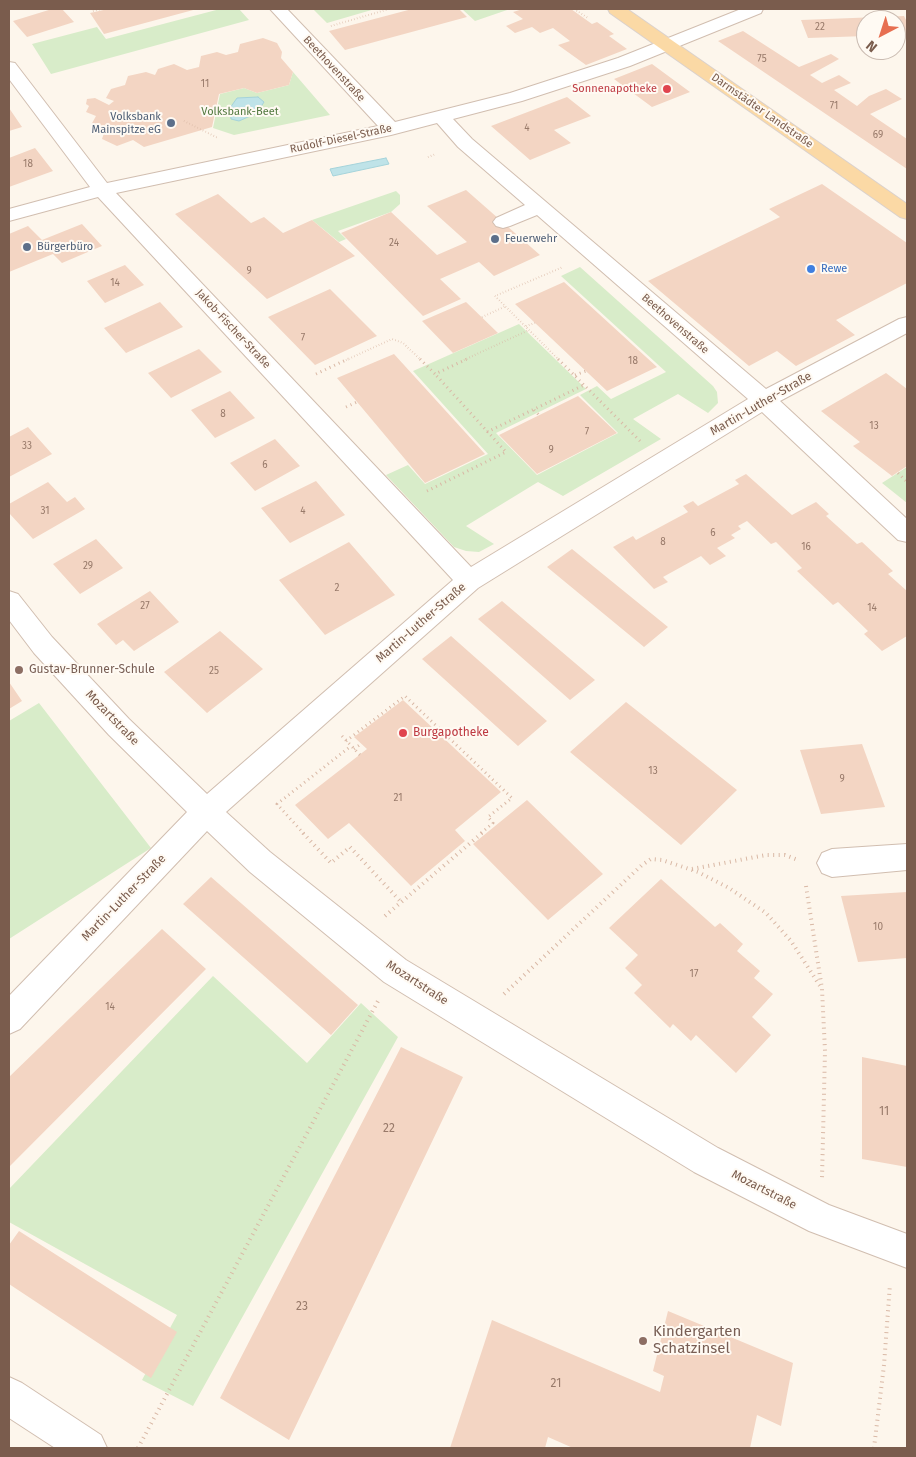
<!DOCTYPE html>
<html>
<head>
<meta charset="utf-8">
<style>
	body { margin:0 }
	#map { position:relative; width:916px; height:1457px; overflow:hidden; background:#fdf6ec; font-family:"Fira Sans",sans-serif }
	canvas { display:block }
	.frame { position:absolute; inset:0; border:10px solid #7a5c4d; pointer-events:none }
	.north { position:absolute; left:856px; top:10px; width:50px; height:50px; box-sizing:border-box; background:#fffaf3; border:1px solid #cabbb1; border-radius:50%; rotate:220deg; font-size:14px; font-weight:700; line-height:20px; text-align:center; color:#7a5c4d }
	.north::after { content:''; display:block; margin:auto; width:18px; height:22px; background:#e76f51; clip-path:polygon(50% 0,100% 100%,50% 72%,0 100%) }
</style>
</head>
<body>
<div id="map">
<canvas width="916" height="1457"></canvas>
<div class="frame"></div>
<div class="north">N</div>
</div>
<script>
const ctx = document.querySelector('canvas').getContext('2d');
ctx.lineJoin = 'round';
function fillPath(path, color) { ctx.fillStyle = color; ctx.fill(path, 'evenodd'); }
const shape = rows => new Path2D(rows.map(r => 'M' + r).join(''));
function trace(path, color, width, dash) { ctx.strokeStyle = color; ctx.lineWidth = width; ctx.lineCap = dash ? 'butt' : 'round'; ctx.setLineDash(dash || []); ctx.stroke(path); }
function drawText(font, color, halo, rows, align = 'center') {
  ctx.font = font + ' "Fira Sans",sans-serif'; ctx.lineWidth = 4; ctx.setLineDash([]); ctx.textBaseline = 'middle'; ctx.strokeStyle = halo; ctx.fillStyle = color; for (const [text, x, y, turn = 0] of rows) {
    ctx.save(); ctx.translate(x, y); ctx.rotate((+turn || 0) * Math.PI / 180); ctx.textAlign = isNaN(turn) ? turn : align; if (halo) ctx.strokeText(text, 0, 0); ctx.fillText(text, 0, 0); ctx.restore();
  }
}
const green = shape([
	[220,9,239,9,249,20,51,74,32,44,97,27,106,39],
	[313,9,375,9,327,23],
	[462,9,510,9,475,21],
	[293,72,330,115,234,135,213,128,220,94,244,88,257,93,289,85],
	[396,191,400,195,400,204,391,212,338,231,346,239,339,242,312,220],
	[580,267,713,386,717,392,718,403,708,413,678,394,633,419,661,439,563,496,538,482,466,526,494,544,479,552,466,551,454,547,386,475,408,465,425,484,488,454,413,371,519,324,586,389,496,433,537,475,618,433,580,395,597,386,611,399,666,372,561,276],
	[907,467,907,503,882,483],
	[39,703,151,848,9,939,9,721],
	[213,976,307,1063,361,1003,398,1037,193,1406,142,1380,177,1315,9,1222,9,1189]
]);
const water = shape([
	[258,97,264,102,257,113,239,121,231,119,230,108,237,98,258,97],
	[386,158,389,164,333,176,330,169,386,158]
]);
const building = shape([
	[52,9,62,9,74,22,27,37,13,21],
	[108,9,197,9,104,34,90,13],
	[412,9,459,9,467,17,345,50,329,31],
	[523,9,571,9,592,24,597,22,614,34,609,36,627,49,586,65,558,45,570,41,553,28,540,33,532,27,515,33,506,26,523,19,513,12],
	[904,16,907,22,907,35,896,35,896,20,866,20,866,36,808,38,801,20],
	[743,31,799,67,831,54,839,59,810,75,822,83,839,75,851,83,834,90,857,106,869,96,886,89,902,99,870,114,907,139,907,169,718,41],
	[263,38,277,43,282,52,281,58,293,72,289,85,257,93,244,88,219,94,212,127,144,147,133,140,117,146,102,139,105,130,91,125,96,116,86,112,89,106,86,104,87,99,95,98,109,105,114,101,106,98,111,89,125,85,128,76,146,72,155,75,158,69,174,64,187,70,199,67,201,56,217,52,226,55,238,52,240,44],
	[652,64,690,92,652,107,614,79],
	[567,97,591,116,554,130,571,143,530,160,491,126],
	[9,108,22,127,9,131],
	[35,148,53,171,9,187,9,158],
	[822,184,907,243,907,283,836,320,855,335,796,366,777,351,749,366,648,281,780,217,769,209],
	[466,190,540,255,494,276,479,262,440,279,461,299,423,316,341,233,391,212,437,255,467,242,427,206],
	[218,194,251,223,264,217,283,233,312,220,355,256,267,299,175,214],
	[82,224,102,246,62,263,53,254,9,272,9,234,28,226,42,240],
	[125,265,144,285,105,303,87,281],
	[564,282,657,367,607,391,515,304],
	[330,289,377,336,315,365,268,317],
	[160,302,183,327,126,353,104,328],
	[466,302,498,333,453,353,422,321],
	[199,349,222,372,171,398,148,373],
	[394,354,485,454,425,483,337,378],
	[886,373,907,389,907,466,892,476,853,446,860,442,821,411],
	[230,391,255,418,215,438,191,410],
	[578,396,617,433,537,474,499,435],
	[28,427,52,454,9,477,9,437],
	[275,439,300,466,255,491,230,463],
	[746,474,792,515,816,502,829,514,826,516,857,544,862,542,893,571,888,574,907,591,907,636,882,651,864,634,868,631,838,602,833,605,797,571,802,568,776,542,771,544,747,521,738,526,741,529,731,535,735,538,717,548,726,556,710,565,701,556,663,577,668,582,654,589,613,547,633,536,636,540,688,512,683,506,693,501,698,506,739,484,735,480],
	[316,481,345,515,290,543,261,508],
	[48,482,67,502,75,497,85,509,33,539,9,513,9,504],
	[96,539,123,568,80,594,53,564],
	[349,542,395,595,325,635,279,580],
	[572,549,668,627,644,647,547,567],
	[150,591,179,622,134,651,123,640,116,645,97,624],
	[502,601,595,680,570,700,478,619],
	[220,631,263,669,207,713,164,672],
	[451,636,547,721,518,746,422,659],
	[9,682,22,701,9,709],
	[403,700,501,792,455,830,465,841,411,886,349,823,328,839,295,805,367,749,354,737],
	[626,702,737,790,681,845,570,752],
	[862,744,885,807,821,814,800,750],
	[527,800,603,874,548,920,473,844],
	[211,877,358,1005,331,1035,183,904],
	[661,879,715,927,720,923,743,944,737,951,760,971,754,978,773,994,752,1017,771,1035,736,1073,696,1035,691,1041,673,1024,670,1028,634,993,642,985,625,968,638,955,609,928],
	[907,892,907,958,858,962,841,896],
	[162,929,206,969,9,1167,9,1077],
	[401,1047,463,1077,289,1440,220,1398],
	[862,1057,907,1066,907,1167,862,1159],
	[19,1231,177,1332,151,1378,9,1284,9,1245],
	[668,1311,793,1363,781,1426,757,1415,750,1448,573,1448,548,1437,545,1448,450,1448,492,1320,660,1392,664,1376,653,1371]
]);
const pathFar2 = shape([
	[574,9,588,18],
	[93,11,101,9],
	[331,26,389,9],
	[184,121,218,138],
	[428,157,436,154],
	[482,317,506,306],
	[526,326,535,323],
	[346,360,392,339,403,343,421,360],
	[464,360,529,330],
	[559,360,495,296,563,267]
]);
const pathFar1 = shape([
	[420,359,435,374,467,359],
	[558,359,640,441],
	[316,374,348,359],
	[575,375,586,371],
	[346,407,357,402],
	[534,410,539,415],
	[487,432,584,385],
	[898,473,907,482],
	[427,491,506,452,435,374],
	[342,736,360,755],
	[346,741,405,696,512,798,488,817,493,823,480,834],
	[354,749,361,744],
	[304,834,277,804,351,746]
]);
const path = shape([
	[303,833,331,863,350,847,401,902],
	[692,869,766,855,785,855,798,860],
	[806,886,822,989,825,1051,822,1179],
	[385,916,482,833],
	[504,994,642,865,651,859,662,860,698,872,729,888,766,913,791,941,822,989],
	[138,1448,378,1001],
	[874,1448,884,1365,890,1284]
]);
const minor = shape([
	[270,9,287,9,395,122,510,93,618,58,741,9,763,9,761,13,630,66,522,101,453,119,472,139,766,389,899,319,907,317,907,333,780,401,907,519,907,542,898,540,762,412,478,588,226,812,270,852,406,960,718,1148,829,1205,907,1234,907,1268,809,1231,694,1172,384,982,250,872,207,831,20,1029,9,1034,9,996,187,812,109,735,34,653,9,620,9,591,18,594,52,637,129,719,207,794,453,580,98,197,9,221,9,209,90,187,9,79,9,62,15,63,107,183,378,126,270,9],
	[437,123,458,147,525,205,496,218,493,222,496,226,503,228,510,226,537,215,748,399,471,567,116,193,391,135,437,123],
	[907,844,907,870,832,877,822,873,817,863,822,853,832,849,907,844],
	[9,1377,22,1383,101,1435,107,1448,55,1448,9,1418,9,1377]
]);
const major = shape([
	[608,9,627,9,907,204,907,219,900,217,610,13,608,9]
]);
const markers = [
	[667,89,5,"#e0444e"],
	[171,123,5,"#5c6f8a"],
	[495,239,5,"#5c6f8a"],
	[27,247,5,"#5c6f8a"],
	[811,269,5,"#3f7fe0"],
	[19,670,5,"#8d6e63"],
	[403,733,5,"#e0444e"],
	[643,1341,5,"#8d6e63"]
];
const numberNames = [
	["22",820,27],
	["75",762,59],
	["11",205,84],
	["71",834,106],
	["4",527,128],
	["69",878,135],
	["18",28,164],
	["24",394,243],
	["9",249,271],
	["14",115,283],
	["7",303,338],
	["18",633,361],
	["8",223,414],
	["13",874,426],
	["7",587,432],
	["33",27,446],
	["9",551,450],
	["6",265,465],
	["31",45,511],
	["4",303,511],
	["6",713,533],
	["8",663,542],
	["16",806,547],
	["29",88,566],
	["2",337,588],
	["27",145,606],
	["14",872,608],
	["25",214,671],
	["13",653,771],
	["9",842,779],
	["21",398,798],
	["10",878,927],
	["17",694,974],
	["14",110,1007]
];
const farStreetnames = [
	["Beethovenstraße",334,69,47],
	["Darmstädter Landstraße",762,111,35],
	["Rudolf-Diesel-Straße",341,139,-12],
	["Beethovenstraße",675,324,41],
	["Jakob-Fischer-Straße",233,329,47]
];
const farHealthnames = [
	["Sonnenapotheke",657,89]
];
const farParknames = [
	["Volksbank-Beet",240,112]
];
const farServicenames = [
	["Volksbank",161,117,"right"],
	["Mainspitze eG",161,130,"right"],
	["Feuerwehr",505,239],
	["Bürgerbüro",37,247]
];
const farShopnames = [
	["Rewe",821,269]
];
const streetNames = [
	["Martin-Luther-Straße",761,404,-30],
	["Martin-Luther-Straße",421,623,-41],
	["Mozartstraße",112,718,46],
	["Martin-Luther-Straße",124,898,-46],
	["Mozartstraße",417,983,33],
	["Mozartstraße",764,1190,27]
];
const educationNames = [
	["Gustav-Brunner-Schule",29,670]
];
const healthNames = [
	["Burgapotheke",413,733]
];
const nearNumbernames = [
	["11",884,1112],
	["22",389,1129],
	["23",302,1307],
	["21",556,1384]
];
const nearEducationnames = [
	["Kindergarten",653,1332],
	["Schatzinsel",653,1349]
];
fillPath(green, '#d8ecc9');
fillPath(water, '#bfe3e8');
trace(water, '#a5d3da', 1);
fillPath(building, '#f3d5c3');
trace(minor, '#d1beb0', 2);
trace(major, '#dad1cd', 2);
trace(pathFar2, '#d9b8a5', 2, [0.5, 2.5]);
trace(pathFar1, '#d9b8a5', 3, [1, 4]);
trace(path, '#d9b8a5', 4, [1, 4.5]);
fillPath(minor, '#fff');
fillPath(major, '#fbd9a5');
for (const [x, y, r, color] of markers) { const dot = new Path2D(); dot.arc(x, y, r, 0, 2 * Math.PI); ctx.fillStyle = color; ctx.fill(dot); trace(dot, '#fffaf3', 2); }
drawText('10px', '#987a6a', null, numberNames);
drawText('11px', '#7a5c4d', '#fffaf3', farStreetnames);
drawText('11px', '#be3a42', '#fffaf3', farHealthnames, 'right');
drawText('11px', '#537a41', '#fffaf3', farParknames);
drawText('11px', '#4e5e75', '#fffaf3', farServicenames, 'left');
drawText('11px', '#366cbe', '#fffaf3', farShopnames, 'left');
drawText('12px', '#7a5c4d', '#fffaf3', streetNames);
drawText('12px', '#785e54', '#fffaf3', educationNames, 'left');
drawText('12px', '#be3a42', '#fffaf3', healthNames, 'left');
drawText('12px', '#987a6a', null, nearNumbernames);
drawText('15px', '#785e54', '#fffaf3', nearEducationnames, 'left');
</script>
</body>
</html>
